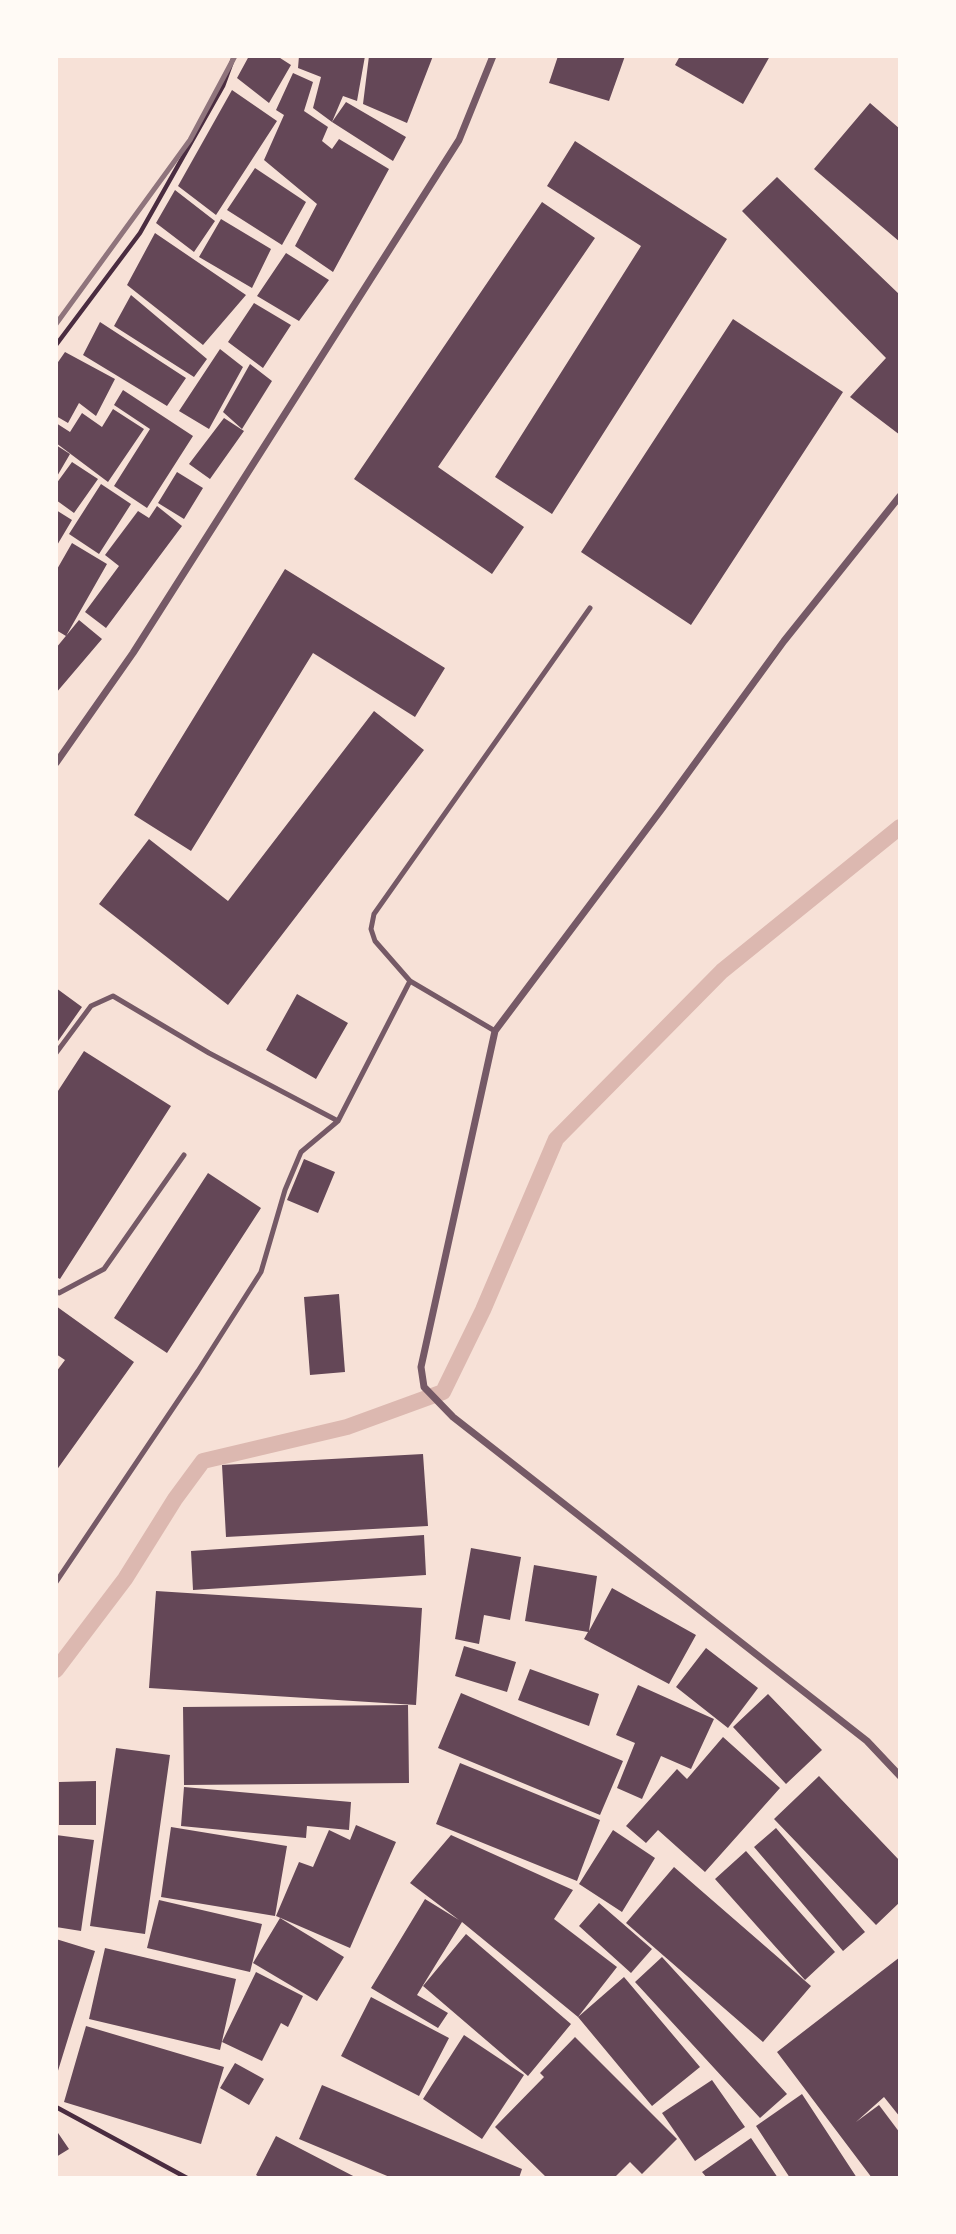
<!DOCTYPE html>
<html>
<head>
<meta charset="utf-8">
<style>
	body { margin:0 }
	#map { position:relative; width:956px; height:2234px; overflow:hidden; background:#f7e1d7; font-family:Lato,sans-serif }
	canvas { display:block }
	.frame { position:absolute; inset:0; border:58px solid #fffaf5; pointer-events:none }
</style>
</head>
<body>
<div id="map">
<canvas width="956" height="2234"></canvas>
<div class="frame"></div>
</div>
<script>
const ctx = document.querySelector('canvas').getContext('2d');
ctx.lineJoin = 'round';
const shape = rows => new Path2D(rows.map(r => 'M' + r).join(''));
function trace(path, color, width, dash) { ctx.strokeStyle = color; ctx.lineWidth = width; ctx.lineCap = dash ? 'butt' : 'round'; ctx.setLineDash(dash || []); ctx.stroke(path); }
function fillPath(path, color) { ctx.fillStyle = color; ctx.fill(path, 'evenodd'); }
const stream = shape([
	[56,1670,125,1579,175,1499,203,1461,347,1427,443,1392,483,1310,556,1139,722,971,900,827]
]);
const building = shape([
	[249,56,277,56,291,65,269,103,237,78],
	[299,56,365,56,357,101,343,96,332,122,346,102,406,137,393,161,332,122,313,108,321,77,298,68],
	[369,56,433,56,407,123,363,104],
	[558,56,625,56,609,101,549,83],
	[680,56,770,56,743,104,675,65],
	[293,73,313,82,304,111,328,127,322,141,332,149,339,139,389,169,333,272,295,246,317,204,264,160,284,115,276,110],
	[232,90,277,121,216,215,178,186],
	[870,103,900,129,900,242,814,169],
	[575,141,727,239,552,514,495,477,641,246,547,186],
	[255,168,306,202,282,245,227,210],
	[777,177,900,295,900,435,850,397,886,358,742,211],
	[175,190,215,221,194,252,156,223],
	[542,202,595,238,438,467,524,527,492,574,354,479],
	[221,219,271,249,252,288,199,257],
	[155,233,246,295,203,345,127,285],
	[286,253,329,280,299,321,257,296],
	[131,295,207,359,194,377,114,326],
	[254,303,291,325,263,368,228,342],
	[733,319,843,392,691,625,581,552],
	[100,322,186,378,167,406,83,355],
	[220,349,243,367,209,429,179,411],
	[65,352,115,379,96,416,79,403,68,423,56,416,56,365],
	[250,364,272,381,242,429,223,412],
	[123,390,193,436,147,508,114,486,150,429,114,405],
	[113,409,144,429,108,482,56,443,56,423,70,432,82,413,102,427],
	[224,418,244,431,210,479,189,464],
	[56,445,70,454,56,478],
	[72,462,98,479,74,513,56,500,56,484],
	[177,472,203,488,184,519,158,503],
	[101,484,131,504,99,554,69,534],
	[157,506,182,526,106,628,85,612,119,566,105,555,138,511,149,518],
	[56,510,72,520,56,547],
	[72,543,107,564,66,636,56,630,56,571],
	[285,569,445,668,415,717,313,653,191,851,134,815],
	[79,620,102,639,56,693,56,648],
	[374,711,424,750,228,1005,99,904,149,839,228,901],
	[56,988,82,1007,56,1044],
	[297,994,348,1023,316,1079,266,1050],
	[84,1051,171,1106,60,1279,56,1277,56,1094],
	[304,1159,335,1172,318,1213,287,1200],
	[208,1173,261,1208,167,1353,114,1318],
	[339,1294,345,1372,310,1375,304,1297],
	[56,1306,134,1362,56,1471,56,1372,65,1360,56,1354],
	[423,1454,428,1526,226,1537,222,1465],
	[424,1535,426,1575,193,1590,191,1551],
	[471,1548,521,1557,510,1620,484,1615,479,1644,455,1639],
	[534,1565,597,1576,589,1631,612,1588,696,1635,669,1684,584,1639,588,1632,525,1621],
	[156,1591,422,1608,416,1705,149,1688],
	[464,1646,516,1662,507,1692,455,1676],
	[706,1648,758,1688,728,1728,676,1687],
	[530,1669,599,1694,589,1726,518,1700],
	[638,1685,714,1719,691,1769,661,1756,642,1799,617,1788,635,1743,616,1735],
	[461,1693,623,1761,600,1815,438,1748],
	[768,1694,822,1750,786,1784,733,1727],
	[408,1705,409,1783,184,1785,183,1707],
	[723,1737,780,1788,705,1872,658,1830,646,1843,626,1826,677,1769,687,1779],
	[116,1748,170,1755,145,1934,90,1926],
	[460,1763,600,1820,577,1881,436,1824],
	[819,1776,900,1861,900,1902,876,1925,774,1819],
	[96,1781,96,1825,59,1825,59,1782],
	[184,1787,351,1802,349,1830,307,1826,306,1838,181,1826],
	[356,1825,396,1842,350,1948,276,1916,299,1862,313,1867,329,1830,350,1840],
	[171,1827,287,1846,275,1916,161,1897],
	[776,1828,865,1932,843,1951,754,1847],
	[613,1830,655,1858,622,1912,579,1884],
	[56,1835,94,1840,81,1931,56,1927],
	[451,1835,573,1890,554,1919,617,1967,578,2017,462,1922,417,1995,448,2013,438,2028,371,1988,425,1899,459,1920,410,1883],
	[746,1851,835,1952,805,1980,715,1879],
	[674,1867,811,1986,763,2042,626,1923],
	[159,1900,262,1924,250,1972,147,1948],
	[599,1903,652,1949,631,1973,579,1926],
	[280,1918,344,1957,317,2001,253,1963],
	[466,1934,571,2024,528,2076,423,1986],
	[56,1939,95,1951,57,2074,56,2074],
	[105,1948,236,1979,220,2050,89,2019],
	[662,1957,787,2094,760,2118,635,1982],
	[900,1957,900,2117,884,2097,856,2122,879,2105,900,2133,900,2178,872,2178,777,2052],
	[256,1972,303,1996,288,2027,281,2023,262,2061,222,2042],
	[624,1977,700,2067,652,2106,578,2017],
	[371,1997,449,2038,419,2096,341,2056],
	[86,2026,224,2067,201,2144,64,2102],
	[464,2035,524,2075,482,2139,423,2099],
	[575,2037,677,2139,642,2174,630,2162,614,2178,547,2178,495,2127,544,2077,540,2073],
	[235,2063,264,2079,249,2105,220,2088],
	[712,2080,745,2127,695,2161,662,2113],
	[322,2085,522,2169,519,2178,392,2178,299,2139],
	[802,2094,857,2178,790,2178,756,2126],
	[56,2130,69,2149,56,2157],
	[276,2136,357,2178,261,2178,256,2175],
	[751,2138,778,2178,707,2178,702,2172]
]);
const path = shape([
	[56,345,140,233,223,86,234,56],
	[56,2107,187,2178]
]);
const service = shape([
	[410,981,375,941,371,929,374,914,590,608],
	[56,1053,91,1006,113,996,209,1053,338,1121],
	[56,1291,59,1293,104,1269,184,1155],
	[56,1582,198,1371,261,1272,285,1190,301,1152,338,1121,410,981,495,1031]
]);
const minor = shape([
	[900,496,784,641,661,810,495,1031,421,1367,424,1387,453,1417,867,1741,900,1776],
	[56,763,133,653,459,140,493,56]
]);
const rail = shape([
	[56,324,190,140,235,56]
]);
trace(stream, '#dcb8b0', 16);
fillPath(building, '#644757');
trace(path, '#4a2c40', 4.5);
trace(service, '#755966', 5);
trace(minor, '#755966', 7);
trace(rail, '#8f747c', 5);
</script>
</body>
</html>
